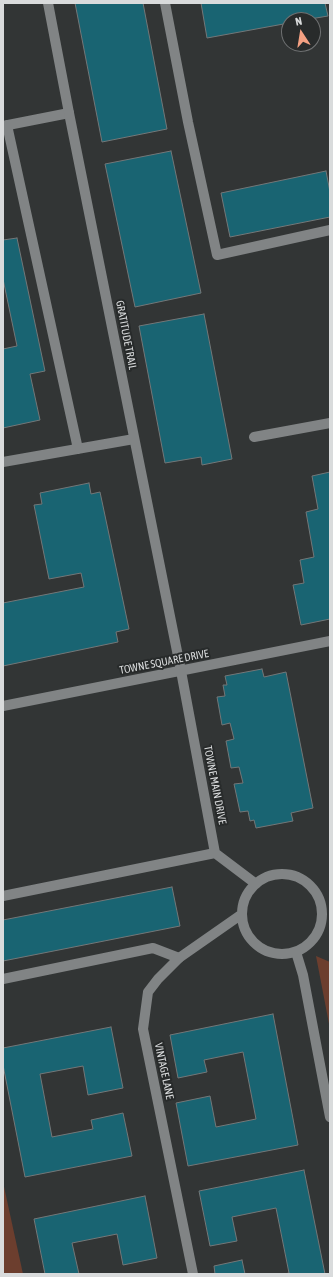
<!DOCTYPE html>
<html>
<head>
<meta charset="utf-8">
<style>
	body { margin:0 }
	#map { position:relative; width:333px; height:1277px; overflow:hidden; background:#323535; font-family:"Asap Condensed",sans-serif }
	canvas { display:block }
	.frame { position:absolute; inset:0; border:4px solid #d9dbdc; pointer-events:none }
	.north { position:absolute; left:281px; top:12px; width:40px; height:40px; box-sizing:border-box; background:#282b2b; border:1px solid #6f7172; border-radius:50%; rotate:348deg; font-size:11px; font-weight:700; line-height:16px; text-align:center; color:#d9dbdc }
	.north::after { content:''; display:block; margin:auto; width:14px; height:18px; background:#f3a082; clip-path:polygon(50% 0,100% 100%,50% 72%,0 100%) }
</style>
</head>
<body>
<div id="map">
<canvas width="333" height="1277"></canvas>
<div class="frame"></div>
<div class="north">N</div>
</div>
<script>
const ctx = document.querySelector('canvas').getContext('2d');
ctx.lineJoin = 'round';
function fillPath(path, color) { ctx.fillStyle = color; ctx.fill(path, 'evenodd'); }
const shape = rows => new Path2D(rows.map(r => 'M' + r).join(''));
function trace(path, color, width, dash) { ctx.strokeStyle = color; ctx.lineWidth = width; ctx.lineCap = dash ? 'butt' : 'round'; ctx.setLineDash(dash || []); ctx.stroke(path); }
function drawText(font, color, halo, rows, align = 'center') {
  ctx.font = font + ' "Asap Condensed",sans-serif'; ctx.lineWidth = 4; ctx.setLineDash([]); ctx.textBaseline = 'middle'; ctx.strokeStyle = halo; ctx.fillStyle = color; for (const [text, x, y, turn = 0] of rows) {
    ctx.save(); ctx.translate(x, y); ctx.rotate((+turn || 0) * Math.PI / 180); ctx.textAlign = isNaN(turn) ? turn : align; if (halo) ctx.strokeText(text, 0, 0); ctx.fillText(text, 0, 0); ctx.restore();
  }
}
const green = shape([
	[316,956,330,962,330,1029],
	[3,1182,23,1274,3,1274]
]);
const building = shape([
	[75,3,143,3,167,129,102,142,75,3],
	[201,3,325,3,328,16,304,20,289,20,289,23,207,38,201,3],
	[171,151,201,293,135,307,105,164,171,151],
	[326,171,330,192,330,217,230,237,221,193,326,171],
	[17,238,45,371,30,374,40,420,3,428,3,349,17,346,3,279,3,240,17,238],
	[204,314,232,459,202,465,201,457,165,463,139,326,204,314],
	[330,472,330,619,301,625,293,585,304,583,300,560,314,557,306,512,318,509,312,476,330,472],
	[89,483,91,494,100,492,129,629,116,632,118,642,3,666,3,603,84,587,81,573,49,579,34,505,42,504,40,493,89,483],
	[262,669,264,677,286,672,313,808,291,813,293,821,256,828,254,820,250,821,248,811,240,812,234,784,243,783,239,767,231,768,226,741,234,739,230,723,222,725,217,697,225,696,223,685,227,685,225,676,262,669],
	[172,887,180,926,3,961,3,920,172,887],
	[273,1014,298,1145,188,1166,176,1103,210,1096,216,1127,256,1119,243,1052,204,1060,207,1072,178,1078,170,1035,273,1014],
	[111,1027,123,1088,88,1095,83,1066,40,1074,52,1137,93,1129,91,1120,123,1113,132,1156,25,1177,3,1065,3,1048,111,1027],
	[304,1170,325,1274,284,1274,289,1273,276,1208,232,1217,237,1241,210,1246,199,1191,304,1170],
	[145,1196,157,1258,123,1265,117,1234,72,1243,79,1274,45,1274,34,1219,145,1196],
	[242,1260,245,1274,215,1274,214,1266,242,1260]
]);
const service = shape([
	[165,3,188,122,217,255,330,230],
	[7,125,78,449],
	[3,126,69,113],
	[254,437,330,423],
	[3,462,134,439],
	[3,979,153,948,179,958]
]);
const minor = shape([
	[48,3,69,113,181,671,215,853,256,884],
	[3,706,330,641],
	'242 914a40 40 0 1 1 80 0a40 40 0 1 1-80 0Z',
	[3,896,215,853],
	[296,952,303,975,330,1117],
	[193,1274,143,1029,148,992,158,979,179,958,242,914]
]);
const streetNames = [
	["GRATITUDE TRAIL",126,335,79],
	["TOWNE SQUARE DRIVE",164,662,-11],
	["TOWNE MAIN DRIVE",215,785,79],
	["VINTAGE LANE",164,1071,78]
];
fillPath(green, '#6c3e2e');
fillPath(building, '#196472');
trace(building, '#737778', 1);
trace(service, '#818485', 10);
trace(minor, '#818485', 10);
drawText('11px', '#d9dbdc', '#282b2b', streetNames);
</script>
</body>
</html>
